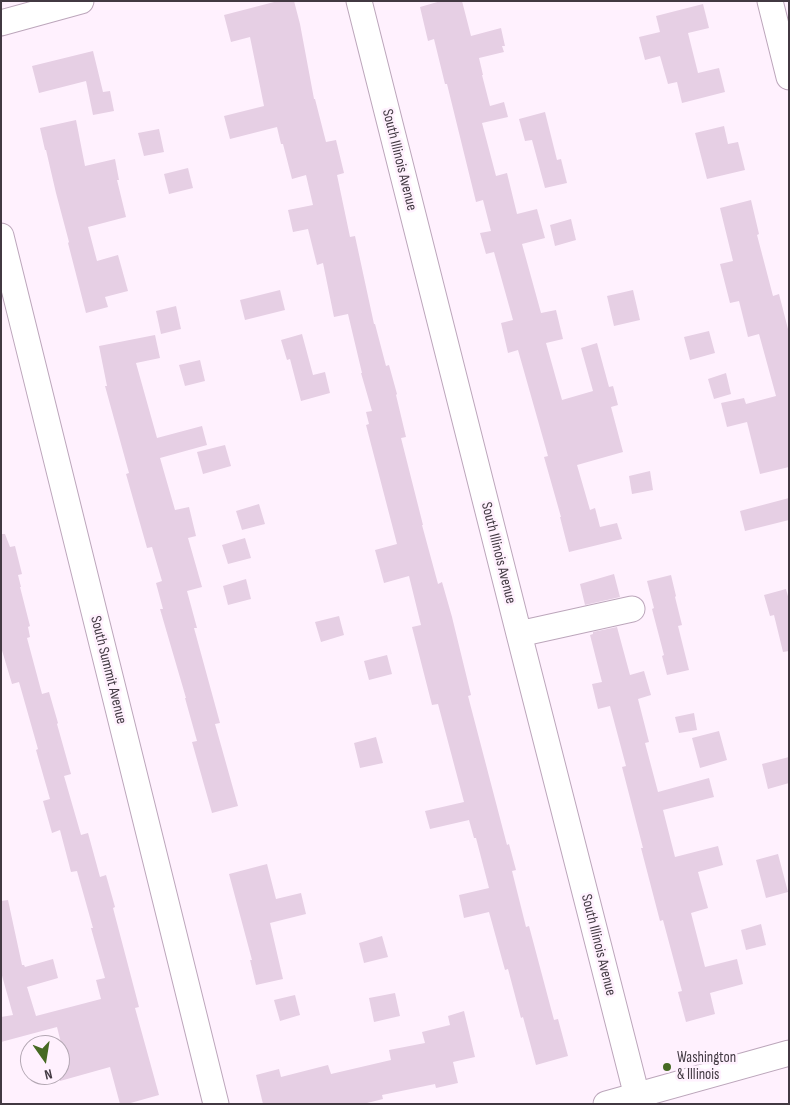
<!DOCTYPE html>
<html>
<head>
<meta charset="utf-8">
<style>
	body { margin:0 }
	#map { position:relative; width:790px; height:1105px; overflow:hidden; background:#fff1fe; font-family:"Sofia Sans Condensed",sans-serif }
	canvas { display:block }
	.frame { position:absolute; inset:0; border:2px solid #423942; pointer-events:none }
	.north { position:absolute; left:20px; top:1035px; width:50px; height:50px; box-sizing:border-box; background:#fff1fe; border:1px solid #b3a7b3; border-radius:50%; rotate:167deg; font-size:14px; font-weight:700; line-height:20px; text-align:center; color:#423942 }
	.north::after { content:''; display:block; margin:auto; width:18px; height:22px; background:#466a23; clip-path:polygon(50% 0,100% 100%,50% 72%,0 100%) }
</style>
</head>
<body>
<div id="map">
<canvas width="790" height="1105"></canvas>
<div class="frame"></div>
<div class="north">N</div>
</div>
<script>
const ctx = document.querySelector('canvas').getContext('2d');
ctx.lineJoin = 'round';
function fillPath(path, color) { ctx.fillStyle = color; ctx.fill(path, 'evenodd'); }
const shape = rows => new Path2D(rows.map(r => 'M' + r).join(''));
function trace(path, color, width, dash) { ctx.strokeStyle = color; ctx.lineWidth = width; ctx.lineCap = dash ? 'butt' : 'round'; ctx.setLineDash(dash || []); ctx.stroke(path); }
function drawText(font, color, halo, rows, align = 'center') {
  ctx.font = font + ' "Sofia Sans Condensed",sans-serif'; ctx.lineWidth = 5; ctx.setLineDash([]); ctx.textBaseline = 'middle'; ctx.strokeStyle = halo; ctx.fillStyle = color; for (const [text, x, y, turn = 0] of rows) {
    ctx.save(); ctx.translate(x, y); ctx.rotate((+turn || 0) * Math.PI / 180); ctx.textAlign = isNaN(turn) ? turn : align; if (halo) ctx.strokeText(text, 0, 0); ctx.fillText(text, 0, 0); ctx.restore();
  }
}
const building = shape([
	[278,1,294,1,300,24,314,99,315,99,326,142,336,140,344,173,337,175,350,237,355,236,374,324,375,324,386,366,389,365,397,394,396,395,406,437,401,438,423,525,422,525,438,584,442,582,452,617,471,695,468,696,507,845,509,844,516,870,512,871,526,927,529,926,554,1020,558,1019,568,1056,536,1065,523,1017,521,1018,508,969,505,970,489,912,464,918,459,895,489,888,476,838,474,838,469,820,430,829,425,811,464,802,438,704,432,705,412,627,421,625,409,576,384,583,375,550,397,544,366,425,369,424,366,412,372,411,361,373,362,373,348,314,334,317,323,263,317,265,308,229,293,232,288,210,313,205,306,175,292,179,283,144,281,144,277,127,230,139,224,116,264,106,250,37,231,42,224,15],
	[441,1,462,1,471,36,501,28,505,46,502,46,504,52,479,58,483,75,482,75,490,106,504,102,508,117,482,123,496,176,507,173,517,214,537,209,545,238,522,244,541,313,556,310,563,339,546,343,562,400,593,391,581,348,597,343,609,387,613,386,618,405,611,407,623,452,577,465,590,510,595,508,600,527,617,523,622,539,569,552,560,517,561,517,544,457,548,456,518,350,508,353,501,323,513,320,494,252,486,254,480,233,491,231,483,200,476,202,447,84,445,84,434,39,428,41,420,7],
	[703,4,709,28,688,33,698,73,719,68,725,92,682,103,677,82,668,84,660,56,645,60,639,37,660,32,656,16],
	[93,51,103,92,110,91,114,111,93,115,86,81,39,93,32,66],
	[545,112,557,160,561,159,567,183,545,188,532,140,525,141,519,119],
	[76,120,85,166,115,159,119,180,117,180,126,217,88,227,97,261,118,255,128,291,105,297,108,307,86,313,68,243,69,242,56,193,46,150,45,150,40,128],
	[724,126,728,144,738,142,745,170,707,179,695,133],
	[159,129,164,152,144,156,138,133],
	[188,168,193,188,169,194,164,174],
	[751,200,759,234,757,235,773,296,779,294,789,333,789,467,760,474,747,422,727,427,721,403,744,398,746,404,776,396,759,334,748,337,739,301,730,303,720,264,733,261,720,208],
	[571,219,576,240,555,246,550,225],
	[280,290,285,310,245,320,240,300],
	[633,290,640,320,614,326,607,296],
	[176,306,181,329,161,334,156,311],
	[709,331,715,353,690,360,684,337],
	[302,334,313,375,325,372,330,393,301,401,290,359,287,360,281,340],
	[155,335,160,358,136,363,157,438,202,426,207,445,160,458,175,510,189,507,196,536,188,538,202,587,187,591,197,628,194,628,220,723,215,724,238,806,212,813,192,742,197,741,185,698,186,698,160,609,163,609,156,583,162,581,152,547,147,548,126,474,129,473,105,386,107,386,99,346],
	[200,360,205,381,185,386,179,365],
	[726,373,731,394,714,399,708,379],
	[225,445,231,466,203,474,197,452],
	[650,471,653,490,632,494,629,476],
	[789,498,789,520,745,531,740,511],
	[259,504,265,524,242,530,236,511],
	[1,534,5,534,10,547,15,546,22,574,18,575,21,587,20,587,30,626,28,627,30,637,27,638,42,694,49,692,58,723,57,724,71,774,64,776,81,835,88,833,100,877,106,875,115,907,113,908,139,1007,135,1008,159,1095,127,1104,120,1104,110,1067,60,1081,60,1060,65,1059,57,1027,1,1042,1,1017,13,1015,1,972,1,901,8,900,22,965,24,965,25,967,53,959,58,978,27,987,36,1016,101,999,96,980,105,978,91,928,93,928,77,871,71,872,60,830,52,833,43,801,50,799,36,750,38,749,19,682,12,684,1,647],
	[245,538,251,558,228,564,222,545],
	[614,574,620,597,585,605,580,584],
	[671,575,676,596,675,597,682,625,678,626,689,670,667,675,662,656,664,655,652,609,654,608,647,581],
	[246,579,251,599,228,605,223,586],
	[786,589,789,600,789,651,783,652,774,615,770,616,764,595],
	[339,616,344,635,321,642,315,622],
	[617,627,630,675,644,671,651,695,638,699,649,742,645,743,658,792,709,778,714,797,663,810,675,857,718,846,723,865,698,872,708,908,691,913,705,967,737,959,743,984,710,993,715,1014,686,1022,678,992,682,991,663,920,660,921,641,848,643,848,622,767,626,766,610,706,598,709,592,684,602,682,590,635,593,634,593,632],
	[387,655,392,674,369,680,364,661],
	[694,713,697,730,679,733,675,717],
	[719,731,727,760,700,768,692,738],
	[376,737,383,763,360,768,354,743],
	[789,757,789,783,768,789,762,764],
	[778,854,788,892,766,898,756,860],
	[267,864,276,899,301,893,306,914,270,923,283,979,256,985,250,960,252,960,229,874],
	[761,924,766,945,746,950,741,930],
	[382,936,388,957,364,963,359,943],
	[395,993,400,1016,374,1022,369,998],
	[295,995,300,1015,280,1021,274,1000],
	[464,1011,475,1057,453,1062,458,1083,436,1088,435,1084,382,1095,383,1099,363,1104,263,1104,256,1075,279,1069,281,1077,328,1065,331,1074,391,1060,389,1050,425,1043,422,1032,450,1025,448,1016]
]);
const minor = shape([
	[359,1,519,634,639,1104],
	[770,1,789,77],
	[1,23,81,1],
	[1,236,216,1104],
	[519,634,632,609],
	[606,1104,789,1053]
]);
const markers = [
	[667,1067,5,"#466a23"]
];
const streetNames = [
	["South Illinois Avenue",399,160,76],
	["South Illinois Avenue",498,553,76],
	["South Summit Avenue",108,670,76],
	["South Illinois Avenue",598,945,76]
];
const poiNames = [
	["Washington",677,1058],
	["& Illinois",677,1075]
];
fillPath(building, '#e6cfe4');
trace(minor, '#bca6bb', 27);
trace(minor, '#fff', 25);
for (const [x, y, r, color] of markers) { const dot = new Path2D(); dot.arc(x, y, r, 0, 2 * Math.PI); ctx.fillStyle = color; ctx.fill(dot); trace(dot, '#fff1fe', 2); }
drawText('15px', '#423942', '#fff1fe', streetNames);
drawText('15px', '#423942', '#fff1fe', poiNames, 'left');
</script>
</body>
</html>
